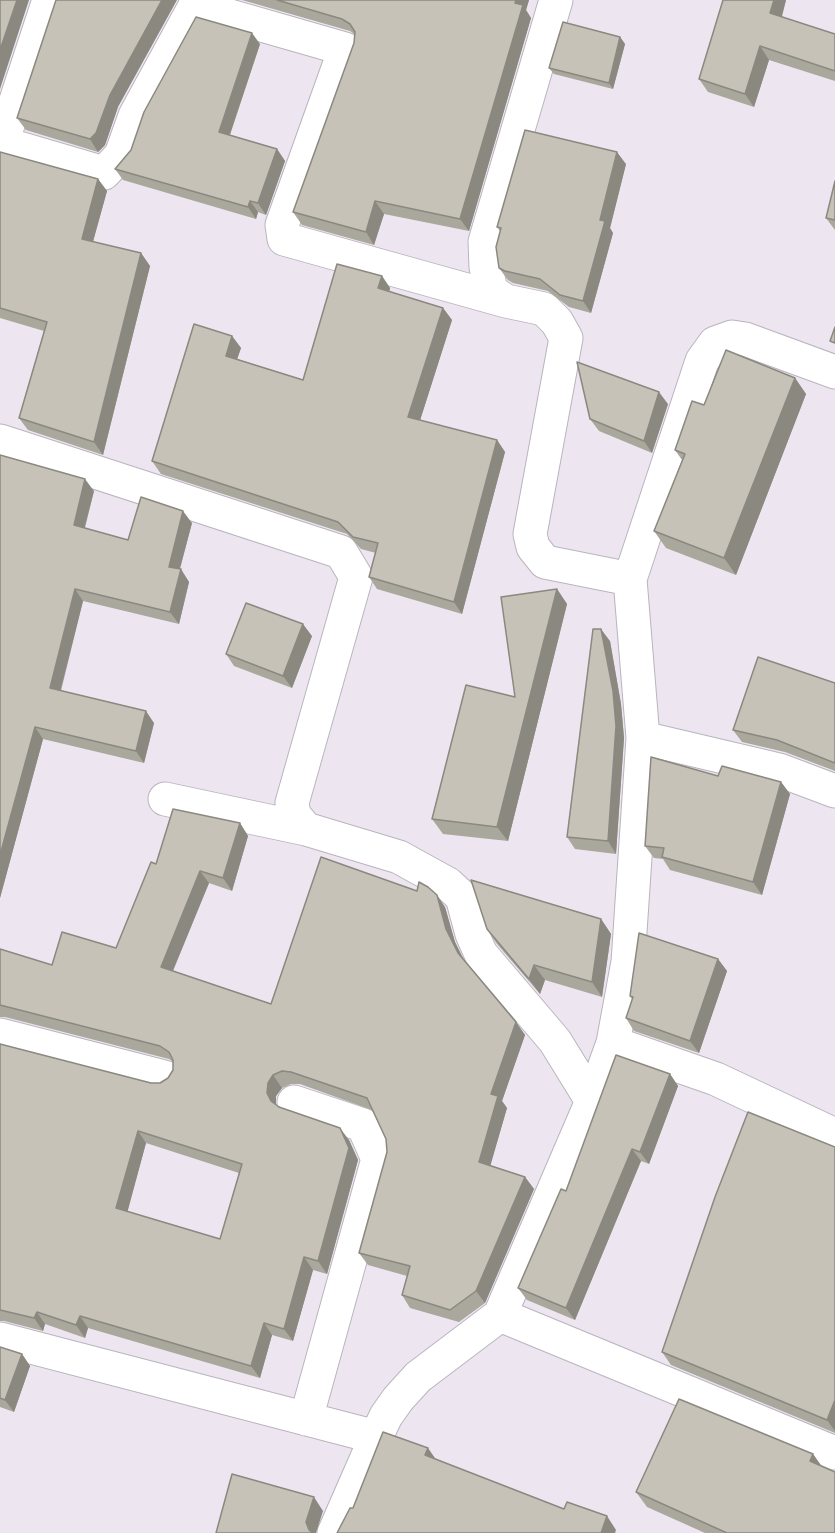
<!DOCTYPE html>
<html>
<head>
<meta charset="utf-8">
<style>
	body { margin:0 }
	canvas { display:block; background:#ede6f1 }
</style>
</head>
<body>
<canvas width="835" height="1533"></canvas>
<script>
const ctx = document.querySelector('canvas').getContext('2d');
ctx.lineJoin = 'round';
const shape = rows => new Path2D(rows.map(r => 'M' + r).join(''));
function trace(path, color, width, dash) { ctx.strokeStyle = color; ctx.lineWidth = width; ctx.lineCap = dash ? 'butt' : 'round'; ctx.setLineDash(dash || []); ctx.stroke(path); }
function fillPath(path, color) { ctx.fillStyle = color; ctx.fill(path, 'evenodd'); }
const minor = shape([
	[556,0,485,242,486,267,491,291,506,301,544,309,557,322,566,338,530,534,533,547,545,562,630,579],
	[2,143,104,173,121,155,135,116,195,6,345,49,282,225,284,239,506,301],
	[0,149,49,0],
	[835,372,745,339,732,337,715,343,702,361,630,579,643,738,628,962,613,1043,592,1101,500,1315,835,1453],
	[0,441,341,552,356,577,292,803,294,815,306,829,399,857,448,884,462,897,472,934,481,954,555,1041,592,1101],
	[643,738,779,770,835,791],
	[165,799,306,829],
	[0,1035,164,1077],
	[613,1043,716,1079,835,1135],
	[294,1102,363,1125,378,1159,306,1419],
	[0,1339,376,1437,334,1533],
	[376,1437,386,1416,398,1399,418,1377,500,1315]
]);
const wall = shape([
	[242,0,529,0,526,10,531,18,469,231,384,214,374,245,302,225,293,212,354,43,354,34,350,31],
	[723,0,786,0,782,17,835,34,835,81,769,60,754,107,708,92,699,79],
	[620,37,625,44,613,89,554,74,549,68],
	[260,44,230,135,277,149,285,161,266,215,258,212,256,219,123,180,115,169],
	[118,107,105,145,98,152,26,130,17,118],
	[0,152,98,179,107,191,93,242,141,253,150,266,103,455,28,430,19,418,44,331,0,318],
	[626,164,610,228,613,233,591,313,569,307,548,291,513,283,508,280,499,268,500,231,497,227],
	[835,181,835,230,826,218],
	[382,276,390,288,389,292,443,308,452,320,420,420,497,440,505,452,462,614,377,589,369,577,376,553,361,549,347,534,161,474,152,461,232,336,241,348,237,359,303,380],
	[795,378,806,394,736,575,666,548,654,531,682,460,675,450,704,405],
	[668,404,652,453,599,431,590,419],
	[0,455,94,491,85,528,128,540,192,523,180,569,189,582,179,624,83,601,61,691,154,723,144,763,43,739,0,898],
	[557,589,567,604,508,841,443,834,432,819,515,697],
	[312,636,292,688,234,666,226,654],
	[610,641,621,704,624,738,616,854,575,849,567,837],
	[835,683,835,771,785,752,742,742,733,730],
	[718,776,781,782,790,794,762,895,670,870,663,859,654,858,645,846],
	[240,823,248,836,232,891,209,883,173,971,271,1004,445,907,455,942,464,961,516,1022,525,1035,502,1101,507,1108,490,1165,525,1177,534,1189,485,1303,459,1322,410,1308,402,1295,407,1276,368,1265,359,1253,387,1152,386,1139,372,1110,300,1084,291,1084,282,1088,276,1096,276,1105,349,1140,358,1160,327,1274,313,1270,293,1341,272,1335,260,1378,88,1328,85,1338,45,1324,43,1331,4,1321,0,1321,0,1044,151,1083,160,1083,168,1078,173,1070,173,1062,169,1059,5,1017,0,1017,0,949,52,965,116,948,156,864],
	[146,1143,239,1173,220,1239,127,1212],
	[601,919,611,934,602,997,545,980,540,994,497,944,487,929],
	[718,959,727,971,699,1053,634,1031,626,1018,632,999,630,996],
	[670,1074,678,1086,649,1164,641,1161,575,1320,527,1300,518,1288,566,1191],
	[835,1147,835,1433,671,1365,662,1352],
	[0,1347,22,1354,30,1366,14,1412,0,1407],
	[813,1454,821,1466,835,1533,705,1533,647,1507,636,1492]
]);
const shadedWall = shape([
	[17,0,29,0,0,89,0,50],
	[162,0,177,0,118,107,105,145,98,152,90,139,110,95],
	[516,0,529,0,526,10,531,18,469,231,460,219],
	[774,0,786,0,779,26,770,13],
	[252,33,260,44,227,143,219,132],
	[620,37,625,44,613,89,609,83],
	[760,46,769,60,754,107,745,94],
	[277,149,285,161,266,215,258,203],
	[617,152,626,164,610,228,613,233,591,313,583,301,600,220],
	[98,179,107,191,90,252,82,239],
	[250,201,258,212,256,219,248,207],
	[375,201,384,214,374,245,366,232],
	[141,253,150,266,103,455,94,442],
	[382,276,390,288,387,300,378,288],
	[443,308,452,320,417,430,408,417],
	[232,336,241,348,234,368,226,356],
	[795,378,806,394,736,575,724,558],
	[659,392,668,404,652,453,644,441],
	[497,440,505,452,462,614,454,602],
	[85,479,94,491,82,537,74,525],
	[183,511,192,523,177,579,169,567],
	[181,569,189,582,179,624,170,612],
	[75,589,83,601,58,700,50,688],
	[557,589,567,604,508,841,497,827],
	[303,624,312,636,292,688,283,676],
	[601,629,610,641,621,704,624,738,616,854,608,841],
	[146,711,154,723,144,763,136,751],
	[35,727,43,739,0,898,0,855],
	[781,782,790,794,762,895,753,882],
	[240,823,248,836,232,891,223,878],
	[200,871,209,883,169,980,161,967],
	[437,895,445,907,455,942,467,966,458,953,446,929],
	[601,919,611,934,602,997,592,982],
	[718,959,727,971,699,1053,690,1041],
	[534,965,545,980,540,994,529,979],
	[516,1022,525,1035,502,1101,507,1108,488,1174,479,1162,491,1094],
	[670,1074,678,1086,649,1164,640,1152],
	[273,1075,282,1088,276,1096,276,1105,271,1101,267,1093,268,1083],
	[340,1128,349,1140,358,1160,327,1274,318,1261],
	[138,1131,146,1143,125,1221,116,1208],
	[632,1149,641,1161,575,1320,566,1308],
	[525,1177,534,1189,485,1303,476,1291],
	[304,1257,313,1270,293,1341,284,1329],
	[37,1312,45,1324,43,1331,34,1318],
	[80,1316,88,1328,85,1338,76,1325],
	[264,1323,272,1335,260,1378,251,1366],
	[22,1354,30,1366,14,1412,5,1400],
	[835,1400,835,1431,827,1420],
	[428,1448,437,1461,425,1455],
	[813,1454,823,1468,810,1461],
	[314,1497,323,1511,316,1533,311,1533,306,1522],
	[607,1516,616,1530,615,1533,601,1533]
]);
const building = shape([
	[0,0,17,0,0,50,0,0],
	[56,0,162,0,110,95,96,133,90,139,17,118,56,0],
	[277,0,516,0,515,3,523,5,460,219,375,201,366,232,293,212,354,43,355,32,350,24,342,19,277,0],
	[723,0,774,0,770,13,835,34,835,71,760,46,745,94,699,79,723,0],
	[196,17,252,33,219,132,277,149,258,203,250,201,248,207,115,169,131,150,144,112,196,17],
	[563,22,620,37,609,83,549,68,563,22],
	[525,130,617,152,600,220,605,221,583,301,560,295,540,279,505,271,499,268,496,247,501,228,497,227,525,130],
	[0,152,98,179,82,239,141,253,94,442,19,418,47,322,0,308,0,152],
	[835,181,835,220,826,218,835,181],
	[337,264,382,276,378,288,443,308,408,417,497,440,454,602,369,577,378,543,353,537,338,522,152,461,194,324,232,336,226,356,303,380,337,264],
	[835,327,835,343,830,341,835,327],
	[726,350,795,378,724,558,654,531,685,454,675,450,692,401,704,405,726,350],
	[577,362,659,392,644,441,590,419,577,362],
	[0,455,85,479,74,525,128,540,141,497,183,511,169,567,181,569,170,612,75,589,50,688,146,711,136,751,35,727,0,855,0,455],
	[557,589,497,827,432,819,466,685,515,697,501,597,557,589],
	[246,603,303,624,283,676,226,654,246,603],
	[593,629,601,629,613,691,616,726,608,841,567,837,593,629],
	[758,657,835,683,835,763,777,740,733,730,758,657],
	[651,757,718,776,722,766,781,782,753,882,662,857,664,848,645,846,651,757],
	[173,809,240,823,223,878,200,871,161,967,271,1004,321,857,417,891,419,882,428,887,437,895,446,929,458,953,516,1022,491,1094,498,1096,479,1162,525,1177,476,1291,450,1310,402,1295,410,1266,359,1253,387,1152,386,1139,367,1098,291,1072,282,1071,273,1075,268,1083,267,1093,271,1101,279,1107,340,1128,349,1148,318,1261,304,1257,284,1329,264,1323,251,1366,80,1316,76,1325,37,1312,34,1318,0,1310,0,1044,151,1083,160,1083,168,1078,173,1070,173,1060,169,1052,160,1046,0,1005,0,949,52,965,62,932,116,948,151,862,156,864,173,809],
	[138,1131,242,1164,220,1239,116,1208,138,1131],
	[471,880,601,919,592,982,534,965,529,979,487,929,471,880],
	[639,933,718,959,690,1041,626,1018,633,997,630,996,639,933],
	[616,1055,670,1074,640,1152,632,1149,566,1308,518,1288,561,1189,566,1191,616,1055],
	[748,1112,835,1147,835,1400,827,1420,662,1352,715,1197,748,1112],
	[0,1347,22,1354,5,1400,0,1398,0,1347],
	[679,1399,813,1454,810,1461,835,1472,835,1533,727,1533,636,1492,679,1399],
	[383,1432,428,1448,425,1455,564,1509,567,1502,607,1516,601,1533,337,1533,350,1508,353,1508,383,1432],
	[232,1474,314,1497,306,1522,309,1530,313,1533,216,1533,232,1474]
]);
trace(minor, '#bab4be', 35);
trace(minor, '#fff', 33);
fillPath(wall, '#aaa79d');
fillPath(shadedWall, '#8b8880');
fillPath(building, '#c6c2b7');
trace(building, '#8b8880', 1.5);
</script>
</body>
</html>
